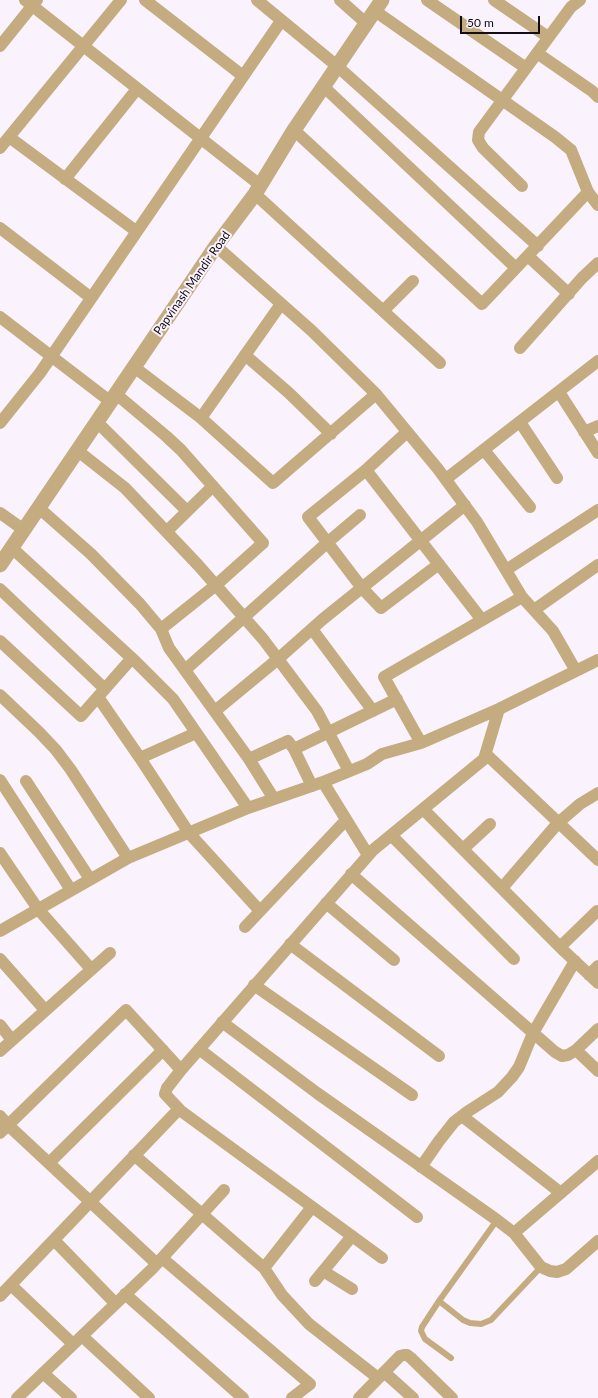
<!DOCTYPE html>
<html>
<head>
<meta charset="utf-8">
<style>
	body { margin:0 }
	#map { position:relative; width:598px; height:1398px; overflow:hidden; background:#faf3fe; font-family:Lato,sans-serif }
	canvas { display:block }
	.scale { position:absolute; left:460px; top:16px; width:80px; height:18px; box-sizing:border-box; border:2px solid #110e14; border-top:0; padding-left:5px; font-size:12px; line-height:14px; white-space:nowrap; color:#110e14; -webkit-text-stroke:3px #faf3fe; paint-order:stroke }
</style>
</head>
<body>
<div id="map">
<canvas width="598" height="1398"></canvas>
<div class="scale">50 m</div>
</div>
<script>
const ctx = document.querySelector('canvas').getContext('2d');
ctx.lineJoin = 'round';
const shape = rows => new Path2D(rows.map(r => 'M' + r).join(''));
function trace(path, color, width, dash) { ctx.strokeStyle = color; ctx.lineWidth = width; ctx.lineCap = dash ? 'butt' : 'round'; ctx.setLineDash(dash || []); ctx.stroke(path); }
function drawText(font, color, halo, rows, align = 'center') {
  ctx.font = font + ' Lato,sans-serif'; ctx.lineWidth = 4; ctx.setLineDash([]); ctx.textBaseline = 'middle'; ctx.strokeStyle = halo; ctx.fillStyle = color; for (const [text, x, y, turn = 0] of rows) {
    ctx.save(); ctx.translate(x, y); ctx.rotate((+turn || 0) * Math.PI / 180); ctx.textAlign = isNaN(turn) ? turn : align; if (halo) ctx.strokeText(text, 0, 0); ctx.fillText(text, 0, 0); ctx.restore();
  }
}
const service = shape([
	[439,1301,463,1320,470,1323,481,1324,491,1320,541,1267],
	[451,1358,425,1339,421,1331,422,1327,439,1301,497,1220]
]);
const minor = shape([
	[25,0,260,185],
	[145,0,243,76],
	[257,0,337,66,538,246],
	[340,0,367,24],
	[427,0,526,68],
	[494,0,548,37],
	[375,11,555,137,571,150,588,192,598,205],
	[0,46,37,0],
	[537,53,592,91,598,97],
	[324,87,516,268],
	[294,130,482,304,588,192],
	[9,137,136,231],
	[0,148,121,0],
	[65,179,137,89],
	[522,186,483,148,478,140,479,132,571,7,580,0],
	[255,194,440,363],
	[0,228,90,297],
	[216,246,312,331,376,394,438,469,477,522,522,597,553,631,576,671],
	[528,256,569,294],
	[281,304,201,418,273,483,376,394],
	[383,311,413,281],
	[0,317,111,402],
	[520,348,582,278,598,263],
	[245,355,289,393,331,434],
	[134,367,201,418],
	[559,392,598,453],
	[97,422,187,511],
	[520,422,557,478],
	[0,423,40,373,281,21],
	[407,432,366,470,308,517,362,588,381,608,439,564],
	[584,432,598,426],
	[484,450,530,507],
	[78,451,125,488,198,565,263,639,317,711,349,771],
	[366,470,482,620],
	[446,479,598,361],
	[39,508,91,554,140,604,161,629,216,585,263,543,181,450,166,436,116,394],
	[0,513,24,530],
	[167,531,213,486],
	[12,548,136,662,173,699,248,808],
	[506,570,598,510],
	[0,589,105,689],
	[534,610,598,565],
	[161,629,169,648,249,759,274,799],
	[312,629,373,711],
	[0,641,81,716,132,658],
	[185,670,328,542,360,515],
	[0,695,39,732,56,750,71,770,128,858],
	[98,697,140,758,189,833,260,911],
	[215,711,278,659,323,619,465,505],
	[421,743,384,677,522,597],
	[486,754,598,860],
	[140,758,196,733],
	[249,759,288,741,294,749],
	[0,780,71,890],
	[26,781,90,879],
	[323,782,368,855],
	[312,786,294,749,397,699],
	[423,809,564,951,598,983],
	[391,835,514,959],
	[463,849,490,824],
	[0,853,38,909,91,969],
	[351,874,555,1052,562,1056,568,1055,576,1050,598,1029],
	[502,888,558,823,580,804,598,793],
	[326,903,394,960],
	[245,927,346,820],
	[0,931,128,858,248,808,323,782,367,764,382,754,421,743,499,709,598,660],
	[290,944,439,1056],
	[560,947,597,911],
	[0,959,45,1010],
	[589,975,598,966],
	[254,985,412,1095],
	[222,1022,317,1093,497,1220,514,1233,541,1267,550,1271,557,1272,566,1269,598,1241],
	[0,1025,12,1040],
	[199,1049,417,1217],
	[576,1050,598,1071],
	[0,1051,110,953],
	[181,1070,167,1088,165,1094,181,1111,382,1258],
	[0,1116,8,1125,156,1263],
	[462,1116,561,1193],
	[0,1133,126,1010,181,1070,373,850,484,759,499,709],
	[134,1155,264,1268,282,1295,309,1324,378,1378],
	[49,1163,163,1050],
	[421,1167,439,1141,454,1122,467,1112,498,1092,512,1077,519,1067,533,1033,575,961],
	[514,1233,598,1161],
	[54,1240,115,1303],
	[162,1258,310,1384,292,1398],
	[264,1268,312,1207],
	[323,1271,352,1289],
	[315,1281,352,1236],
	[11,1285,73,1344],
	[125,1294,243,1398],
	[0,1296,179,1109],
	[82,1336,149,1398],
	[384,1372,413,1398],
	[43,1373,71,1398],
	[17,1398,152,1269,224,1190],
	[359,1398,400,1356,404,1355,407,1355,411,1358,452,1398]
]);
const tertiary = shape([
	[0,565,216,246,255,194,294,130,382,0]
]);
const streetNames = [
	["Papvinash Mandir Road",192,283,-55]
];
trace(service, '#c4ac80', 6);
trace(minor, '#c4ac80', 12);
trace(tertiary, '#c4ac80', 15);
drawText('12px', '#110e14', '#faf3fe', streetNames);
</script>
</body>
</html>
